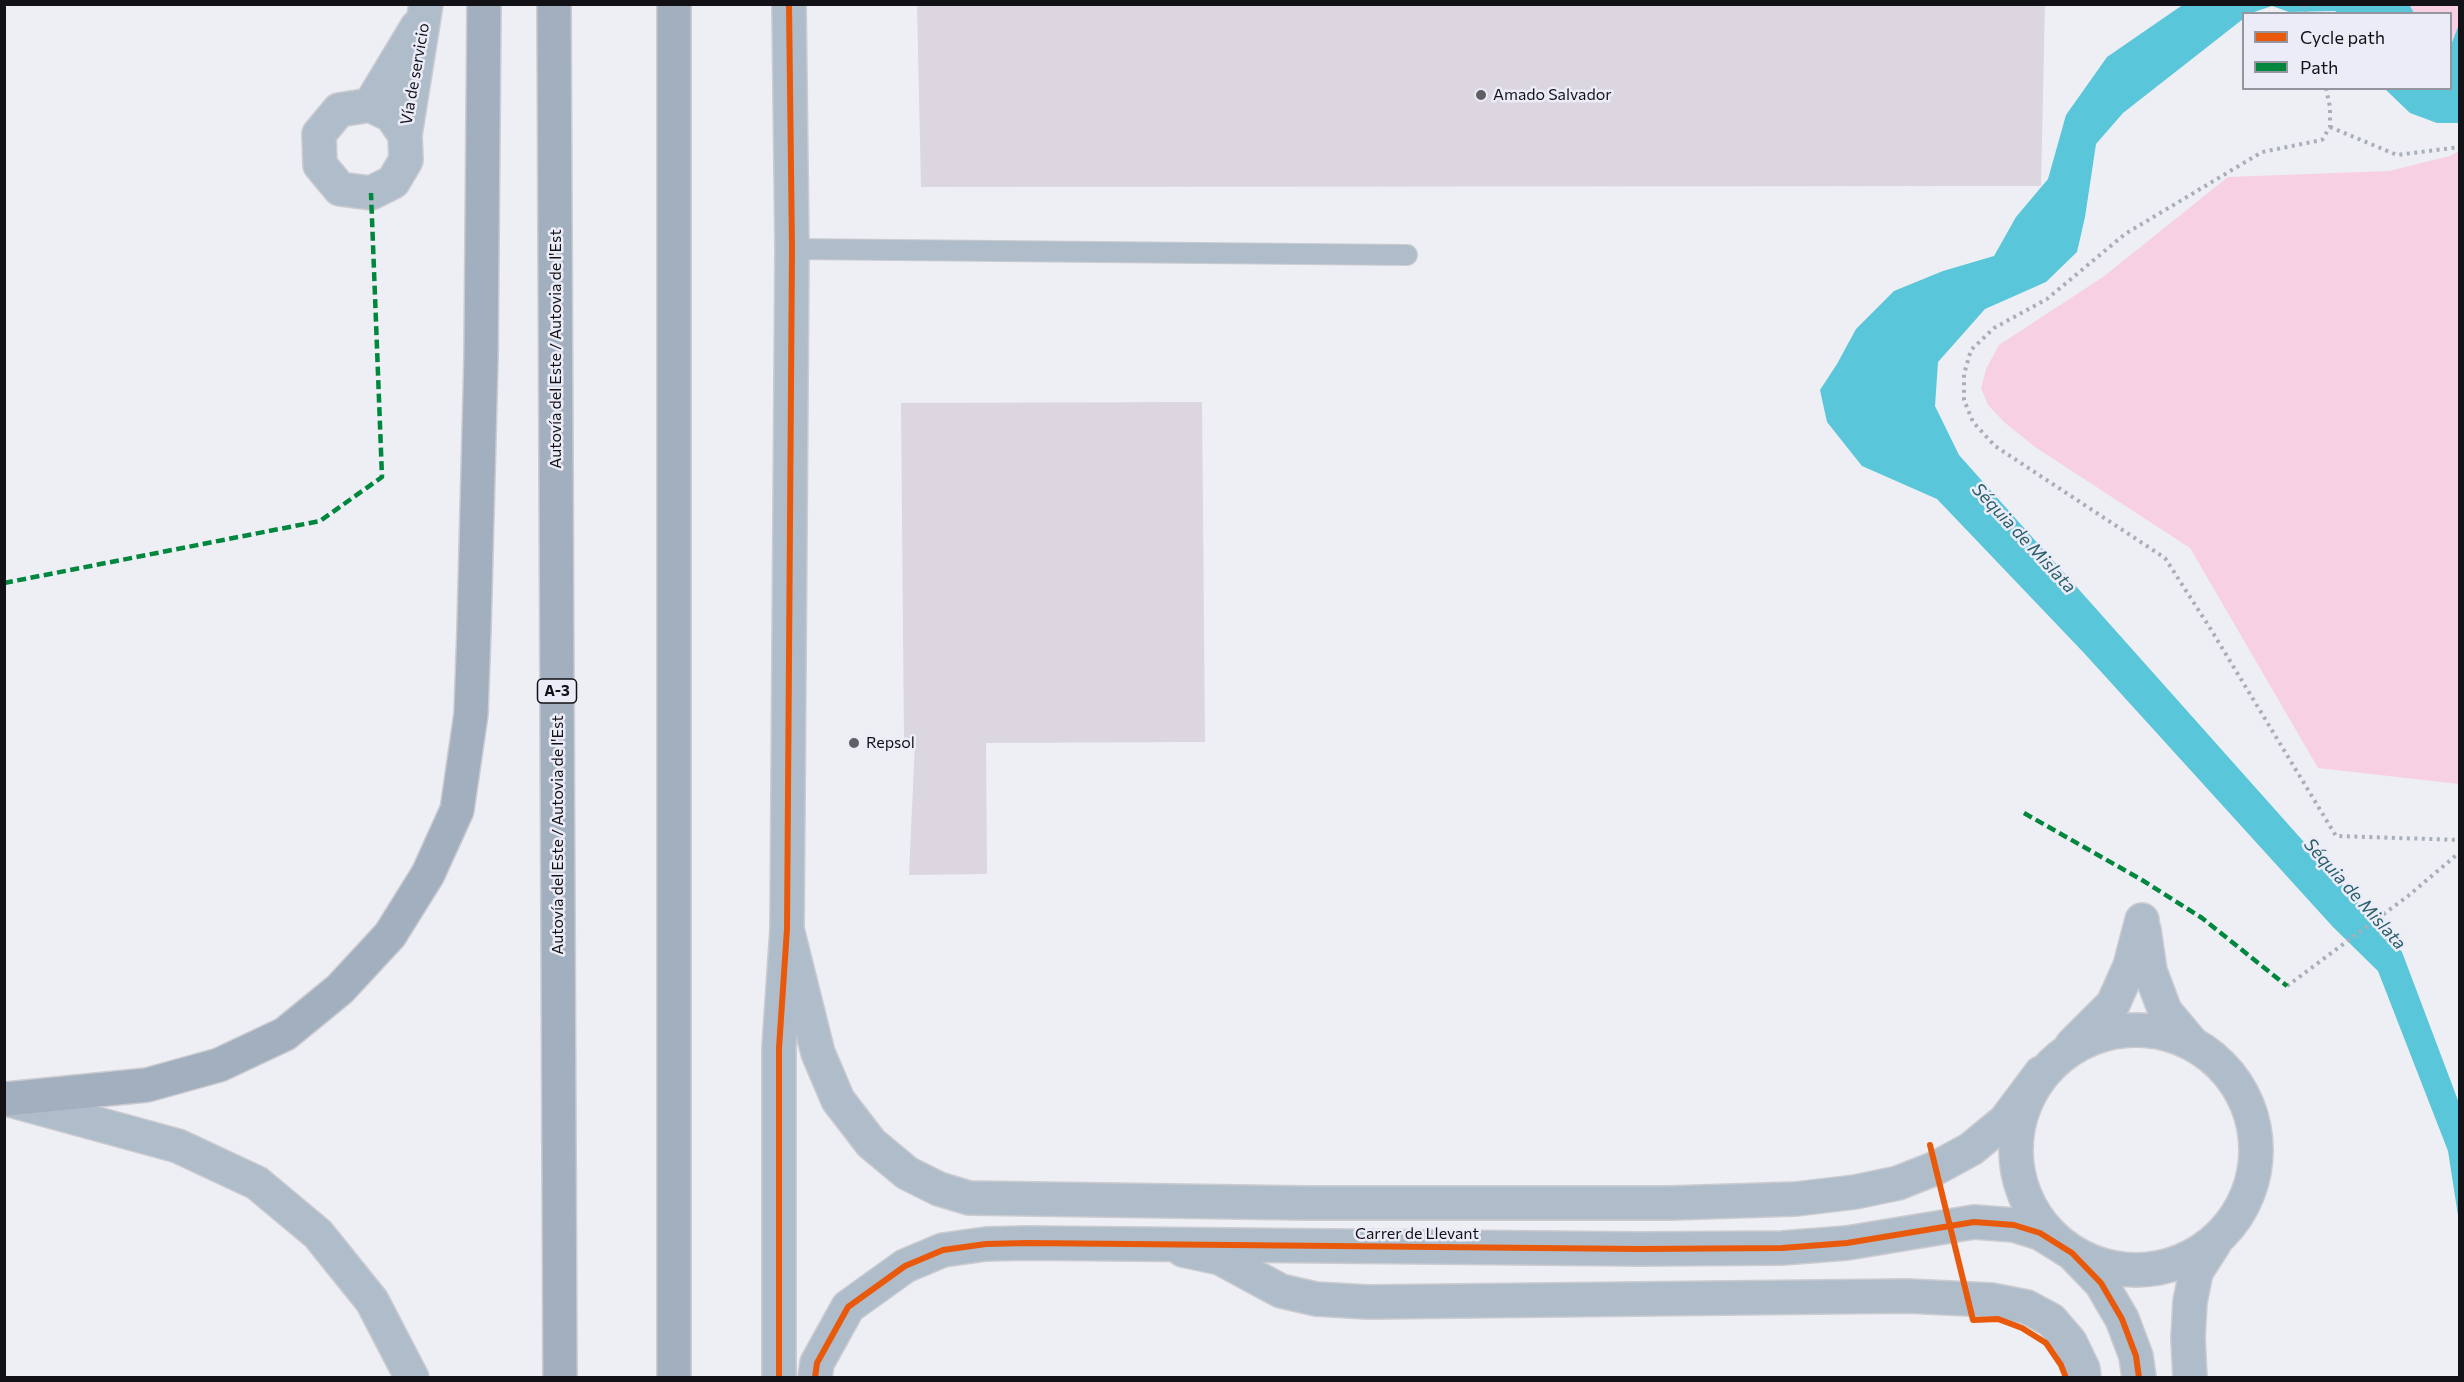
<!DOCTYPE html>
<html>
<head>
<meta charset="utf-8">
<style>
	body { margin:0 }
	#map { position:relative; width:2464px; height:1382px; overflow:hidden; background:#eeeff5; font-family:Commissioner,sans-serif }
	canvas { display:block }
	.frame { position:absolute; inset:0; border:6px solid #121216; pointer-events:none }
	.legend { position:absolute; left:2242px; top:12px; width:210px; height:78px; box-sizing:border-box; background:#ebecf8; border:2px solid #94959e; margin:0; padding:8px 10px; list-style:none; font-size:18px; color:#121216 }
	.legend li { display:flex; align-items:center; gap:12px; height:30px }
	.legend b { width:30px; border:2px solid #94959e }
</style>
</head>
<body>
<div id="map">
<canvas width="2464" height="1382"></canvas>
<div class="frame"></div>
<ul class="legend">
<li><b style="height:8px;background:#e8590c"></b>Cycle path</li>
<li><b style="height:8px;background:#00873e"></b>Path</li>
</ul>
</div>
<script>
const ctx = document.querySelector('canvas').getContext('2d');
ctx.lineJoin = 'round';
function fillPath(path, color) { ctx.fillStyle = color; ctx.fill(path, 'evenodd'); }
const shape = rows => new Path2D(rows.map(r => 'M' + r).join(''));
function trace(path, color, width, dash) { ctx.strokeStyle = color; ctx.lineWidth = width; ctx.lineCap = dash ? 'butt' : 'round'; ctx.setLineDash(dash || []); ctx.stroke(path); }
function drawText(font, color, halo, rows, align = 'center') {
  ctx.font = font + ' Commissioner,sans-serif'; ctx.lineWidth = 5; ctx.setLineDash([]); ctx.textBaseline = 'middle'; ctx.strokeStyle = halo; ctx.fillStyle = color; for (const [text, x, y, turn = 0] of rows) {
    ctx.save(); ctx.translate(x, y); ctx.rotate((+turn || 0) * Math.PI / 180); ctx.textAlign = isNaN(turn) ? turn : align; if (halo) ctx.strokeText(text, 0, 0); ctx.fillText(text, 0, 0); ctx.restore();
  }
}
const green = shape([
	[2409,5,2459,5,2459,24,2451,44,2450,14,2414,13],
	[2459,151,2459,784,2318,768,2190,548,2035,447,2004,422,1988,405,1981,388,1986,369,1999,345,2103,277,2228,177,2389,171,2450,156]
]);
const water = shape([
	[2184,4,2409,4,2414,13,2339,14,2335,11,2289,12,2272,6,2251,13,2244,14,2243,19,2123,113,2096,144,2085,217,2077,252,2046,282,1985,309,1938,362,1935,406,1959,455,2402,952,2459,1103,2459,1222,2448,1151,2378,971,2333,927,2084,653,1937,499,1862,466,1827,422,1820,390,1837,364,1856,329,1894,291,1943,271,1994,256,2016,217,2048,179,2066,115,2107,57],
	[2459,24,2459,123,2437,123,2410,113,2385,89,2450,88,2451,45]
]);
const building = shape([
	[917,4,2045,4,2041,186,921,187],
	[1202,402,1205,742,986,743,987,874,909,875,915,741,904,743,901,403]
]);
const path = shape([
	[2304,4,2306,14],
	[2326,88,2330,107,2330,127,2322,140,2262,152,2125,234,2047,299,1994,328,1971,350,1964,374,1964,400,1973,422,1995,446,2165,558,2210,628,2336,836,2460,840],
	[2330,127,2397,155,2460,147],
	[2287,986,2408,896,2460,852]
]);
const service = shape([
	[792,249,1407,255]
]);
const minor = shape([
	[370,105,391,115,405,135,406,160,393,182,371,193,340,189,320,165,319,134,339,110,370,105],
	[370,105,417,27],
	[405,135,426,4],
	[2144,930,2150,971,2165,1011,2191,1042],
	[2072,1045,2113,1004,2130,966,2142,920],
	[1183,1250,1220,1258,1281,1291,1316,1299,1368,1302,1907,1296,1991,1300,2027,1307,2051,1320,2070,1342,2083,1369,2084,1378]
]);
const tertiary = shape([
	[787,929,818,1053,838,1100,871,1143,907,1173,939,1189,969,1198,1305,1203,1671,1203,1796,1199,1855,1192,1898,1183,1936,1168,1971,1149,2005,1121,2041,1073],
	'2016 1150a120 120 0 1 1 240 0a120 120 0 1 1-240 0Z',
	[6,1099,178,1146,257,1183,318,1234,372,1301,412,1378],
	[779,1378,779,1048,787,929,792,249,789,4],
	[815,1378,817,1363,848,1307,905,1266,943,1250,986,1244,1027,1243,1640,1249,1782,1248,1847,1243,1974,1222,2014,1225,2040,1233,2072,1253,2101,1283,2122,1319,2136,1356,2139,1378],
	[2190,1378,2188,1338,2190,1302,2196,1272,2215,1242]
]);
const motorway = shape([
	[554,4,560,1378],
	[6,1099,147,1085,219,1065,285,1034,340,989,390,935,428,874,457,810,471,714,474,629,481,358,484,4],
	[674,1378,674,4]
]);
const quiet = shape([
	[4,583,320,521,382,477,371,193],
	[2024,813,2142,880,2202,918,2287,986]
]);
const cycleway = shape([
	[1930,1145,1973,1320,1998,1319,2022,1328,2046,1343,2061,1365,2066,1378],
	[779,1378,779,1048,787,929,792,249,789,4],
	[815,1378,817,1363,848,1307,905,1266,943,1250,986,1244,1027,1243,1640,1249,1782,1248,1847,1243,1974,1222,2014,1225,2040,1233,2072,1253,2101,1283,2122,1319,2136,1356,2139,1378]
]);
const markers = [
	[1481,95,6,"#5f5f64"],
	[854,743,6,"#5f5f64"]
];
const shields = [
	[557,691,39]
];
const shieldNames = [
	["A-3",557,691]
];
const streetNames = [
	["Vía de servicio",415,74,-80],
	["Autovía del Este / Autovia de l'Est",556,349,-90],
	["Autovía del Este / Autovia de l'Est",558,835,-90],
	["Carrer de Llevant",1417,1234]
];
const poiNames = [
	["Amado Salvador",1493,95],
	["Repsol",866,743]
];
const waterNames = [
	["Séquia de Mislata",2024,538,47],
	["Séquia de Mislata",2355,894,48]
];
fillPath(green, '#f7d0e3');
fillPath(water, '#5ac6d9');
fillPath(building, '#dbd6e0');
trace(service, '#ccccd0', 22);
trace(minor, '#ccccd0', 36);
trace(tertiary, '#ccccd0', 36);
trace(motorway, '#ccccd0', 36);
trace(path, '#a7b0ba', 4, [3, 4.5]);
trace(service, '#afbdca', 20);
trace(minor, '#afbdca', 33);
trace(tertiary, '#afbdca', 33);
trace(motorway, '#a2afbe', 33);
trace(quiet, '#00873e', 4.5, [9, 4.5]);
trace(cycleway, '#e8590c', 6);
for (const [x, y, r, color] of markers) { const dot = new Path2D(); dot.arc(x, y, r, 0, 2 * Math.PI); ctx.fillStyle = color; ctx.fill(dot); trace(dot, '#ebecf8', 2); }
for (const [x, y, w] of shields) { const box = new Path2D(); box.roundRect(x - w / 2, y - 12, w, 24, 4.5); ctx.fillStyle = '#ebecf8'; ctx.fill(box); trace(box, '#121216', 1.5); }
drawText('bold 15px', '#121216', null, shieldNames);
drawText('16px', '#121216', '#ebecf8', streetNames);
drawText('16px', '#121216', '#ebecf8', poiNames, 'left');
drawText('italic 18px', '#29606a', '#ebecf8', waterNames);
</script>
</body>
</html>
